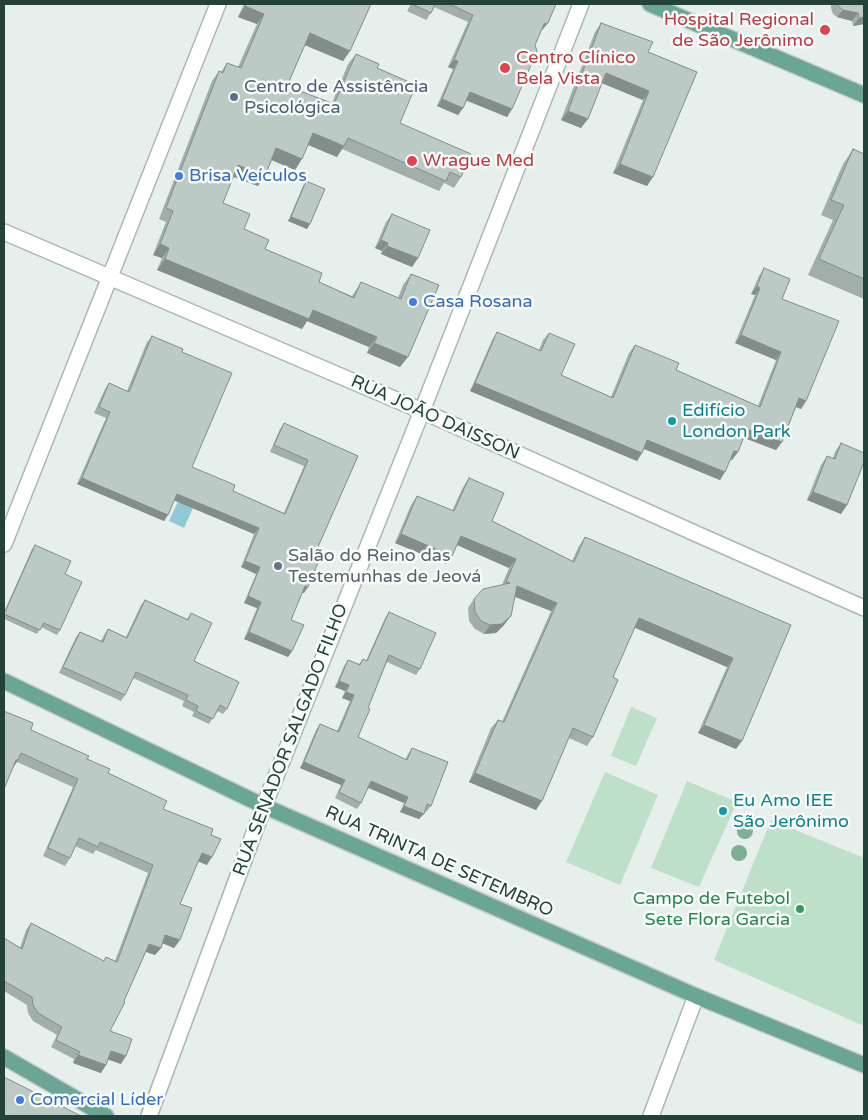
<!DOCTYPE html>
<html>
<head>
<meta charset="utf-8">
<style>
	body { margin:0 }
	#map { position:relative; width:868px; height:1120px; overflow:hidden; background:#e6efeb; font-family:"Varela Round",sans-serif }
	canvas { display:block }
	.frame { position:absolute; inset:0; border:5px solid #24423a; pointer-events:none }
</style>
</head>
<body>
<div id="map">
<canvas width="868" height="1120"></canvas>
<div class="frame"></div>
</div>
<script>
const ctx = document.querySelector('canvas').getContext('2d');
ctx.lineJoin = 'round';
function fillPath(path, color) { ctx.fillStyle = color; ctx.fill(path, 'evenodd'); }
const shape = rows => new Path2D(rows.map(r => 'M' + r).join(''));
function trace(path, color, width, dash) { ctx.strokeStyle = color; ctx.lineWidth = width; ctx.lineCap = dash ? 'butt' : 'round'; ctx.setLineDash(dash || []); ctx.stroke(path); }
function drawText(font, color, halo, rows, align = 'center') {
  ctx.font = font + ' "Varela Round",sans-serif'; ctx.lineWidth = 5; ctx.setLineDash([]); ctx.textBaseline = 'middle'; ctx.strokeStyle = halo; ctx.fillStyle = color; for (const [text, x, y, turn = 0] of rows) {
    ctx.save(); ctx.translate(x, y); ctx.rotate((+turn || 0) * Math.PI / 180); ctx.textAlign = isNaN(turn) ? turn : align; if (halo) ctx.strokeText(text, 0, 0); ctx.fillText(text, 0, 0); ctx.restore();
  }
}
const green = shape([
	[631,707,657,718,636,766,611,756],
	[605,772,658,795,620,885,566,862],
	[687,781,737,802,699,887,651,868],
	[771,820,864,858,864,1026,714,960]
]);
const water = shape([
	[182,493,197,499,184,528,169,521]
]);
const minor = shape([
	[4,232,422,411,699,535,864,608],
	[4,544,218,4],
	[149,1116,264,806,422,411,581,4],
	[651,1116,696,996]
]);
const major = shape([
	[650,4,864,95],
	[4,681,264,806,696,996,864,1065],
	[4,1057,106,1116]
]);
const trees = [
	[745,831],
	[739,853]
];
const wall = shape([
	[244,4,371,4,350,51,343,61,305,45,287,86,332,103,348,64,356,54,377,68,400,123,461,177,454,188,444,183,439,191,342,149,337,157,308,145,295,170,272,160,265,176,258,186,233,177,223,203,244,229,265,249,319,282,352,296,354,293,361,282,398,298,403,285,411,274,400,367,367,353,369,347,307,321,302,329,157,270,162,258,153,255,166,222,159,219,212,81,219,71,221,72,227,63,238,67,257,24,238,17],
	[411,4,556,4,548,23,542,30,541,31,535,45,512,109,507,117,467,100,463,108,458,115,437,106,453,69,448,67,468,22,434,7,431,13,426,20,407,11],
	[831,4,864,4,864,24,853,26,852,21,837,17,833,14,831,8],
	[601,23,648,52,697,72,647,186,613,173,643,100,602,83,581,128,561,120,595,32],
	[853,149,864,154,864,299,808,275,833,220,821,215,843,164],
	[306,181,310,224,307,229,288,221,303,186],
	[392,214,418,258,412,267,381,254,382,251,375,248,386,222],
	[764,268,782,299,806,401,801,409,796,407,782,442,776,450,744,438,732,460,731,459,720,480,644,449,637,461,470,391,492,340,497,332,539,350,543,340,549,333,561,375,611,397,629,353,635,345,676,370,758,406,776,360,735,343,755,295,751,294,759,276],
	[152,336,182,352,192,467,233,491,284,513,304,466,270,452,280,429,284,423,358,456,314,556,304,593,302,593,291,620,292,651,288,657,244,639,257,608,244,603,256,574,241,567,254,534,174,500,164,521,77,484,106,418,94,413,105,389,109,383,127,391,147,342],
	[841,443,841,514,807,500,821,465,827,456,833,458,835,452],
	[469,478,492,521,572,561,579,546,585,537,791,625,736,749,698,733,727,667,635,627,613,677,593,737,587,746,569,738,536,810,469,782,491,728,498,720,502,722,551,611,515,597,511,616,504,625,496,633,484,634,475,629,469,621,468,608,474,599,502,585,509,568,457,545,446,564,395,543,411,505,417,496,452,511,463,487],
	[35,545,65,574,60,630,57,635,41,627,37,634,4,619,4,612,32,549],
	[145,600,187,619,191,613,194,661,227,709,223,714,217,711,209,724,192,716,194,712,182,706,184,701,133,678,125,695,121,701,59,673,76,637,80,632,101,641,104,635,108,629,126,637,141,605],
	[389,612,420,669,416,675,387,662,368,708,358,737,405,760,408,754,412,748,431,806,426,812,425,811,419,819,400,812,404,803,368,788,361,803,357,809,335,798,341,785,300,768,316,730,320,724,337,731,350,701,342,698,345,691,335,687,344,666,348,660,359,664,363,659,366,661,385,618],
	[4,711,31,730,87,759,163,809,211,835,207,865,198,861,180,904,180,940,174,948,162,943,161,948,155,955,146,952,110,1031,121,1064,108,1059,101,1073,73,1063,74,1059,51,1047,57,1035,33,1021,28,1013,27,1005,4,991,4,938,20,948,26,930,31,923,103,961,106,957,115,961,148,873,96,850,93,854,75,846,70,858,65,866,43,856,73,787,17,762,12,768]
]);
const shadedWall = shape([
	[245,6,264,14,257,24,238,17],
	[843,10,858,13,852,21,837,17],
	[864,17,864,24,853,26,859,18],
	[548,23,542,30,538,31,544,24],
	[310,33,350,51,343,61,302,44],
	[454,60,458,61,453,69,448,67],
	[606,73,649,91,643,100,599,82],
	[470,92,512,109,507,117,465,100],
	[442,99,463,108,458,115,437,106],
	[568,111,588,119,581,128,561,120],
	[313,133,344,146,337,157,306,144],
	[276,148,302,159,295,170,269,159],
	[620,164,653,177,647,186,613,173],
	[238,165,265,176,258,186,230,175],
	[291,217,310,224,307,229,288,221],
	[381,240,388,243,382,251,375,248],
	[160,244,169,248,162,258,153,255],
	[387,246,418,258,412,267,381,254],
	[165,259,313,310,377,337,369,347,307,321,302,329,157,270],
	[757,286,760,288,755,295,751,294],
	[741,335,781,352,776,360,735,343],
	[374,343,408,357,400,367,367,353],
	[475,383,642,453,637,461,470,391],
	[799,398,806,401,801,409,794,406],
	[747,429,782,442,776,450,742,437],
	[647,440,725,472,720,480,642,448],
	[734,451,738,452,732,460,729,458],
	[82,478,168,515,164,521,77,484],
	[813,492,847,505,841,514,807,500],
	[177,494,259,528,254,534,173,500],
	[401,534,452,556,446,564,395,543],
	[461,536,516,559,509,568,455,544],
	[245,561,260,567,256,574,241,567],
	[305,586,308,587,304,593,301,592],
	[517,586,557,603,551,611,511,595],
	[248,596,261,602,257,608,244,603],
	[511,616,504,625,496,633,484,634,490,625],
	[639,618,733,658,727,667,633,627],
	[249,632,292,651,288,657,244,639],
	[339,681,349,685,345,691,335,687],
	[346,692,354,695,350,701,342,698],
	[704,725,742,741,736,749,698,733],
	[16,760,18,760,13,768,11,767],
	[304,762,345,780,341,785,300,768],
	[475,773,542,801,536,810,469,782],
	[371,781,408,797,404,803,367,787],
	[404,806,424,814,419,819,400,812],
	[202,853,212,857,207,865,197,861],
	[165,935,180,940,174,948,160,942],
	[149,944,161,948,155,955,144,951],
	[111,1051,126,1056,121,1064,106,1059],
	[78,1055,106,1065,101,1073,73,1063]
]);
const building = shape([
	[246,4,371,4,350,51,310,33,287,86,334,104,356,54,379,64,377,68,416,85,400,123,471,154,461,177,450,172,446,181,348,138,344,146,313,133,302,159,276,148,265,176,238,165,223,203,250,214,244,229,269,240,265,249,322,273,319,282,354,298,361,282,401,299,411,274,439,285,408,357,374,343,377,337,313,310,309,319,165,259,169,248,160,244,173,211,166,208,219,71,223,73,227,63,241,68,264,14,245,6,246,4],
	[412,4,435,4,431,13,412,4],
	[449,4,556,4,548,23,544,24,535,45,537,51,512,109,470,92,463,108,442,99,458,61,454,60,473,15,449,4],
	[838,4,864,4,864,17,859,18,858,13,843,10,838,6,838,4],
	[601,23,653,42,648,52,697,72,653,177,620,164,649,91,606,73,588,119,568,111,601,23],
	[853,149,864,154,864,279,819,259,844,205,831,200,853,149],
	[306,181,325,189,310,224,291,217,306,181],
	[392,214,430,230,418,258,387,246,388,243,381,240,392,214],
	[764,268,790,279,782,299,839,321,806,401,799,398,782,442,747,429,738,452,734,451,725,472,647,440,642,453,475,383,497,332,541,351,549,333,575,344,561,375,613,398,635,345,679,363,676,370,760,407,781,352,741,335,760,288,757,286,764,268],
	[152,336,183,349,182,352,232,373,192,467,235,485,233,491,285,514,308,460,274,445,284,423,358,456,314,556,320,558,308,587,305,586,291,620,304,625,292,651,249,632,261,602,248,596,260,567,245,561,259,528,177,494,168,515,82,478,110,412,99,407,109,383,129,392,152,336],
	[841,443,864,453,864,462,847,505,813,492,827,456,835,459,841,443],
	[469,478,504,493,492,521,574,562,585,537,791,625,742,741,704,725,733,658,639,618,613,677,618,680,593,737,573,728,542,801,475,773,498,720,504,722,557,603,517,586,511,616,502,624,490,625,481,621,475,612,474,599,483,589,510,583,506,582,516,559,461,536,452,556,401,534,417,496,454,511,469,478],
	[35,545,71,561,65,574,82,582,60,630,44,623,40,630,4,614,35,545],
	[145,600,188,620,191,613,212,623,194,661,239,682,227,709,220,705,213,719,196,711,198,706,186,700,188,695,136,672,125,695,63,667,80,632,103,642,108,629,127,638,145,600],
	[389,612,436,633,420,669,389,655,368,708,370,709,358,737,407,760,412,748,448,762,431,806,427,804,424,814,404,806,408,797,371,781,361,803,339,792,345,780,304,762,320,724,339,732,354,695,346,692,349,685,339,681,348,660,360,665,363,659,367,661,389,612],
	[4,711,33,723,31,730,89,756,87,759,110,769,108,773,167,801,163,809,213,829,211,835,221,839,212,857,202,853,180,904,192,908,180,940,165,935,161,948,149,944,124,1001,125,1002,110,1031,132,1039,126,1056,111,1051,106,1065,78,1055,80,1052,56,1040,62,1027,38,1013,33,1005,32,997,4,981,4,938,22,949,31,923,104,961,106,957,117,962,153,865,100,842,98,847,79,838,70,858,48,848,78,779,21,753,18,760,16,760,4,789,4,711],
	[4,1077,81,1116,4,1116,4,1077]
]);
const markers = [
	[825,30,6,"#e0444e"],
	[505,68,6,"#e0444e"],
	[234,97,5,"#5c6f8a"],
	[412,161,6,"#e0444e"],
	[179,176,5,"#3f7fe0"],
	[413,302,5,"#3f7fe0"],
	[672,421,5,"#0f9aa8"],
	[278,566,5,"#6b7280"],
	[723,811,5,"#0f9aa8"],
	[800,909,5,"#2e9e5b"],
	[20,1100,5,"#3f7fe0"]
];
const healthNames = [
	["Hospital Regional",814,20,"right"],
	["de São Jerônimo",814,41,"right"],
	["Centro Clínico",516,58],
	["Bela Vista",516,79],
	["Wrague Med",423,161]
];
const serviceNames = [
	["Centro de Assistência",244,87],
	["Psicológica",244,108]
];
const shopNames = [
	["Brisa Veículos",189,176],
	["Casa Rosana",423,302],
	["Comercial Líder",30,1100]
];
const cultureNames = [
	["Edifício",682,411],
	["London Park",682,432],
	["Eu Amo IEE",733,801],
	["São Jerônimo",733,822]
];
const streetNames = [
	["RUA JOÃO DAISSON",435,418,24],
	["RUA SENADOR SALGADO FILHO",291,740,-69],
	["RUA TRINTA DE SETEMBRO",439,862,24]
];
const worshipNames = [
	["Salão do Reino das",288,556],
	["Testemunhas de Jeová",288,577]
];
const leisureNames = [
	["Campo de Futebol",790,899],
	["Sete Flora Garcia",790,920]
];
fillPath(green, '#bfe0c8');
fillPath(water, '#8ec9d4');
trace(minor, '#a8b8b2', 18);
trace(major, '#c2cac8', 18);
trace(minor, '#fff', 15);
trace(major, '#6aa596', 15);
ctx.fillStyle = '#80af93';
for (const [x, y] of trees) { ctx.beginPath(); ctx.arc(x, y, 8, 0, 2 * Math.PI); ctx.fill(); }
fillPath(wall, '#a1aea9');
fillPath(shadedWall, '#838d89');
fillPath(building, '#bbcac4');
trace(building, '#838d89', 1);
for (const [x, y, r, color] of markers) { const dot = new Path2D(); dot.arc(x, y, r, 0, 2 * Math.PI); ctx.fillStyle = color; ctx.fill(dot); trace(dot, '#f7fbf9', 2); }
drawText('18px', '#be3a42', '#f7fbf9', healthNames, 'left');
drawText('18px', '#4e5e75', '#f7fbf9', serviceNames, 'left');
drawText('18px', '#366cbe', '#f7fbf9', shopNames, 'left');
drawText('18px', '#0d838f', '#f7fbf9', cultureNames, 'left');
drawText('18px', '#24423a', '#f7fbf9', streetNames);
drawText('18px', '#5b616d', '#f7fbf9', worshipNames, 'left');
drawText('18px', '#27864d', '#f7fbf9', leisureNames, 'right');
</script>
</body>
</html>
